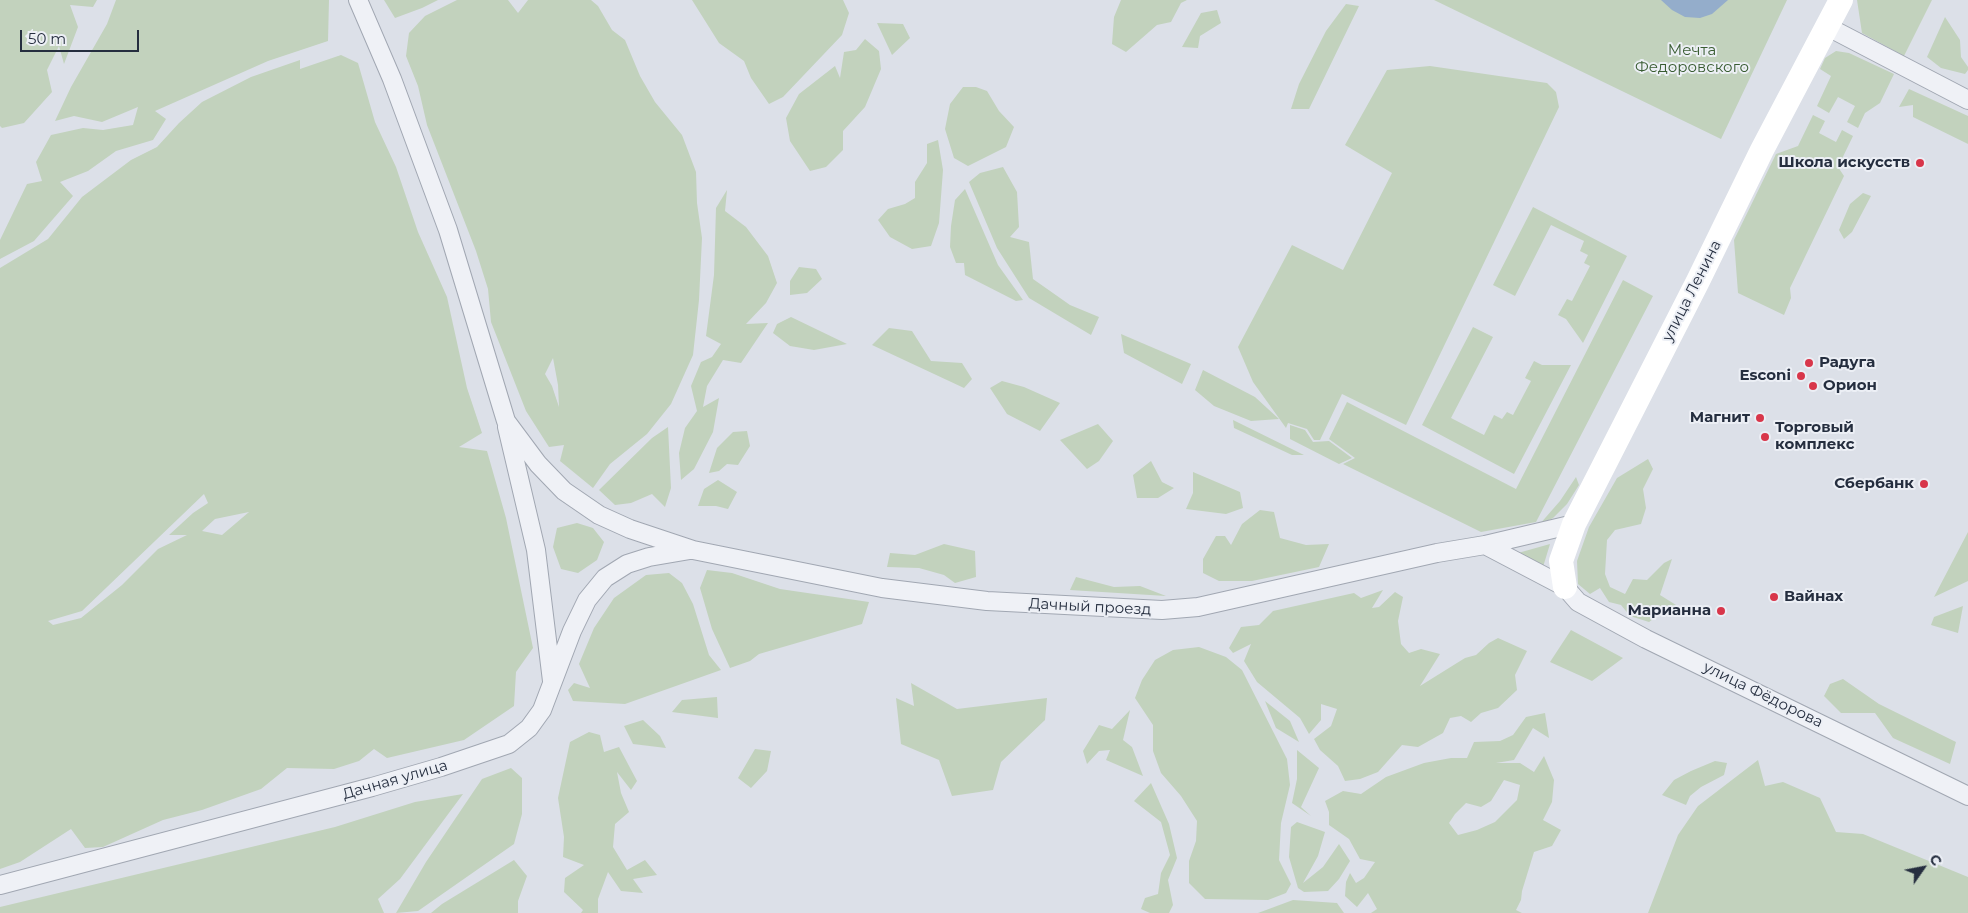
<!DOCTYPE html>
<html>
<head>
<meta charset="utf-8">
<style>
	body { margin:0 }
	#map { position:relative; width:1968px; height:913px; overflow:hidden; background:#dce0e8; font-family:Montserrat,sans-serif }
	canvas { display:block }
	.north { position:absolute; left:1898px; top:843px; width:50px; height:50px; -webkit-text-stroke:4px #eceff5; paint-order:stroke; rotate:57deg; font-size:14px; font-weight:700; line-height:20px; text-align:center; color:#252e3f }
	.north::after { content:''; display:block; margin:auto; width:18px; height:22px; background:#252e3f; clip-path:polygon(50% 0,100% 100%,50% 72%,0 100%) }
	.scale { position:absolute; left:20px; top:30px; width:119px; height:22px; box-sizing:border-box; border:2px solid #252e3f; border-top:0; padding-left:6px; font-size:15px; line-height:18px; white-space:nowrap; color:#252e3f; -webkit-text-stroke:4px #eceff5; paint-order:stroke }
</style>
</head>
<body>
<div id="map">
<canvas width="1968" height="913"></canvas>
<div class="north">С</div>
<div class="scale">50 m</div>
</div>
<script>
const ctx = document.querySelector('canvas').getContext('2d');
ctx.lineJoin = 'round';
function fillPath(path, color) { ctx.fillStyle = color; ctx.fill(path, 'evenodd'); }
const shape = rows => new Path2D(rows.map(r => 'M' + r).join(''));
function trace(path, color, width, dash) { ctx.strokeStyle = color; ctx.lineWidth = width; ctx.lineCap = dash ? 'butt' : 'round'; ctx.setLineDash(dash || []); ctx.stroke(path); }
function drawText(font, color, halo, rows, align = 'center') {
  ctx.font = font + ' Montserrat,sans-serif'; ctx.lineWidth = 4; ctx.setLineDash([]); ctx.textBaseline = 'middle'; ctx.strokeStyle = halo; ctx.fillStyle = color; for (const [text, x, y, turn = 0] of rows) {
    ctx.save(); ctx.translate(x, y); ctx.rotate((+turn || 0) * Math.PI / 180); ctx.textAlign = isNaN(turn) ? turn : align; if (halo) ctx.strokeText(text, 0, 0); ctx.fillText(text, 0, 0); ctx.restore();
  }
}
const green = shape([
	[0,0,97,0,93,7,70,5,78,27,64,64,59,46,47,70,52,92,24,123,2,128,0,126],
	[116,0,329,0,328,41,268,61,155,111,166,119,153,140,116,151,88,171,60,182,73,196,34,241,0,259,0,240,27,184,42,181,36,162,51,135,83,128,103,130,133,125,138,107,102,122,74,116,55,121,71,87,107,24],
	[384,0,438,0,422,8,395,18],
	[457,0,508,0,518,13,528,0,591,0,598,6,612,30,625,40,640,76,655,102,682,135,696,172,697,203,702,238,699,300,693,355,671,404,647,434,610,464,593,488,560,461,564,445,549,447,526,411,491,322,488,289,476,251,427,125,418,86,406,56,409,33,425,16],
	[553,358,558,385,559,407,552,386,545,374],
	[692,0,843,0,849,13,842,35,783,97,769,104,751,78,744,61,719,43],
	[1121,0,1187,0,1181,3,1171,22,1157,25,1126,52,1112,44,1114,17],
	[1434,0,1787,0,1721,139],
	[1857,0,1932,0,1904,56,1862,33],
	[1346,4,1359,6,1309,109,1291,109,1299,84,1326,31],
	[1217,10,1221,23,1200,36,1198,48,1182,47,1201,13],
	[1945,17,1960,40,1961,57,1968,67,1968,70,1965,74,1941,68,1927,57],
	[877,23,903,24,910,38,892,55],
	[865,39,879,51,881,69,865,107,843,131,843,150,826,167,810,171,790,141,786,118,799,94,835,66,840,78,844,52,856,50],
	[1836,51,1849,53,1894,74,1880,103,1865,113,1858,128,1847,122,1855,106,1838,97,1829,113,1817,106,1831,76,1820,69,1825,58],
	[341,55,358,63,375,122,396,167,418,232,447,297,467,388,482,433,459,447,487,451,506,518,533,648,516,672,514,706,464,740,387,758,374,749,359,761,334,769,287,768,261,789,202,810,163,820,103,847,85,848,71,829,20,862,0,869,0,268,48,239,82,197,131,160,157,147,179,123,202,102,251,77,300,60,300,69],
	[204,494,208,503,193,513,169,535,187,535,158,549,122,585,81,618,53,625,48,621,82,611],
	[249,512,222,535,202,531,215,519],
	[1430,66,1547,83,1556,92,1559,107,1406,425,1342,394,1320,440,1314,440,1307,429,1288,423,1286,428,1253,382,1238,347,1292,245,1343,270,1392,173,1345,145,1387,70],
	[963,87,976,87,987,91,999,111,1014,127,1006,147,968,166,954,158,945,129,950,104],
	[1909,89,1968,116,1968,144,1913,117,1913,105,1899,107],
	[1813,115,1825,121,1819,133,1836,142,1842,130,1853,136,1838,167,1844,176,1790,288,1791,298,1784,315,1738,293,1734,240,1776,154,1798,146],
	[938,140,943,170,939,223,931,246,912,249,890,237,878,220,888,209,905,204,915,198,915,182,927,163,927,144],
	[1003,167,1017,192,1019,227,1010,237,1029,242,1033,279,1070,305,1099,317,1091,335,1029,298,997,248,969,182,980,173],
	[965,189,998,265,1023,300,1016,301,965,275,964,263,956,263,950,247,951,226,955,200],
	[727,190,725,211,746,227,768,256,777,283,766,303,746,324,768,323,741,363,723,360,707,386,703,407,719,398,713,432,694,469,681,480,679,453,685,428,697,411,691,386,701,362,712,357,721,344,706,336,714,275,716,208],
	[1863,193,1871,196,1852,232,1844,239,1839,230,1850,204],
	[1533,207,1627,256,1583,343,1566,319,1558,315,1567,299,1572,301,1590,266,1584,263,1588,255,1580,251,1584,241,1551,225,1515,296,1493,285],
	[799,267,816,269,822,279,807,293,790,295,790,281],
	[1623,280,1653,296,1536,522,1481,532,1343,464,1355,458,1329,439,1347,402,1516,489],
	[791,317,847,344,814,350,790,346,773,333,777,324],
	[1473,327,1493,337,1451,418,1484,435,1494,415,1502,419,1507,412,1513,415,1531,381,1525,378,1534,361,1542,365,1571,365,1514,474,1422,425],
	[889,328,912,331,931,361,962,363,972,379,964,388,872,345],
	[1121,334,1191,364,1182,384,1124,353],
	[1203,370,1255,397,1279,419,1251,421,1214,406,1195,390],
	[1002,381,1024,387,1060,403,1040,431,1007,414,990,388],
	[1233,420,1304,455,1292,455,1234,428],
	[1098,424,1113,441,1099,461,1087,469,1060,440],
	[1290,425,1305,430,1313,442,1329,441,1352,458,1339,464,1290,439],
	[668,427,671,488,665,507,652,494,631,503,615,505,599,490,652,438],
	[747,431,750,446,738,465,727,464,719,471,709,473,717,448,733,432],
	[1648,459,1653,469,1643,489,1646,508,1641,524,1615,530,1607,540,1605,574,1610,587,1625,594,1633,579,1647,580,1664,563,1672,559,1660,595,1684,610,1678,617,1664,611,1649,622,1630,616,1621,605,1609,602,1600,588,1590,594,1578,584,1577,561,1589,527,1617,478],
	[1151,461,1162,482,1174,488,1158,498,1137,498,1133,475],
	[1193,472,1240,492,1243,508,1226,514,1186,509,1193,493],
	[1576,477,1579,485,1567,504,1553,518,1539,525,1560,501],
	[718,480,737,492,728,509,716,506,698,506,704,489],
	[1260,510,1274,512,1280,538,1306,545,1329,544,1319,567,1252,581,1219,581,1203,573,1203,559,1216,536,1225,536,1231,545,1242,524],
	[577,523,593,528,604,542,597,560,578,573,561,569,553,547,557,528],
	[1968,532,1968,581,1934,597],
	[944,544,975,551,976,577,955,583,944,575,919,568,887,567,890,553,915,555],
	[1550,544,1543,567,1518,553],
	[707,570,732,573,780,589,869,602,862,624,759,654,750,661,730,668,712,629,700,588],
	[669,573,682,583,693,604,709,655,721,670,625,704,573,701,568,690,574,683,590,688,579,664,594,628,614,598,646,575],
	[1076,577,1114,587,1140,586,1166,596,1070,590],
	[1383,590,1372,608,1379,607,1395,592,1403,597,1398,621,1401,644,1409,653,1421,649,1440,654,1420,686,1465,658,1476,655,1489,643,1498,638,1527,651,1515,675,1517,690,1498,708,1481,713,1471,722,1461,716,1450,718,1443,733,1418,747,1402,745,1378,772,1360,779,1345,781,1338,766,1320,750,1314,739,1331,726,1337,709,1321,704,1321,720,1309,734,1300,718,1257,682,1244,661,1251,644,1233,653,1229,648,1241,627,1259,625,1273,611,1354,593,1361,598],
	[1963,606,1958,633,1931,625,1934,617],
	[1571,630,1623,658,1592,681,1550,662],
	[1199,647,1226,657,1242,670,1287,759,1290,785,1281,823,1279,860,1291,884,1286,893,1268,900,1205,899,1189,883,1189,861,1196,841,1197,821,1181,796,1161,773,1153,751,1153,725,1135,698,1142,680,1155,660,1173,650],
	[1843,679,1879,704,1956,742,1950,764,1893,738,1875,713,1841,713,1824,696,1830,684],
	[911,683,957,709,1047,698,1045,720,1001,762,993,790,952,796,939,760,901,744,896,698,914,706],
	[717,697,718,718,672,712,682,700],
	[1265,701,1290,721,1299,742,1276,728],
	[1130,710,1123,740,1132,747,1143,776,1106,760,1110,750,1099,751,1087,764,1083,751,1099,725,1112,729],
	[1545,713,1549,738,1533,728,1514,760,1496,763,1520,763,1534,772,1544,756,1554,780,1552,802,1543,820,1561,830,1552,846,1534,852,1522,891,1521,900,1516,910,1522,913,1371,913,1377,909,1368,893,1357,907,1345,896,1346,882,1350,873,1356,883,1364,878,1375,862,1360,859,1349,839,1329,825,1329,812,1325,801,1343,791,1361,794,1386,777,1424,763,1451,758,1467,758,1474,742,1500,741,1513,735,1526,717],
	[1504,780,1520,785,1517,800,1495,822,1477,830,1458,835,1449,823,1455,814,1466,803,1481,807,1491,801],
	[643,720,660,736,666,748,633,744,624,726],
	[589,732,600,735,604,752,619,747,637,781,631,790,617,772,621,793,629,812,615,824,613,847,627,870,645,860,657,875,633,879,643,893,621,891,608,872,598,899,598,913,581,913,583,910,564,892,565,878,584,865,563,857,564,837,558,798,570,742],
	[755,749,771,751,767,771,751,788,738,778],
	[1297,750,1319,768,1301,807,1311,816,1292,803,1297,779],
	[1758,760,1765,786,1783,782,1820,798,1836,832,1863,834,1968,877,1968,913,1648,913,1678,835,1698,806],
	[1715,761,1727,763,1724,775,1701,787,1690,796,1686,805,1662,795,1674,780,1691,771],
	[511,768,522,778,522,814,514,844,418,911,396,913,426,862,482,779],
	[1151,783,1169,824,1177,858,1168,880,1173,905,1169,913,1150,913,1141,909,1145,898,1158,894,1161,873,1170,855,1161,822,1134,801],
	[463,794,400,879,378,899,384,913,0,913,0,907,335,827,415,802],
	[1297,822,1325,832,1318,856,1303,883,1323,867,1339,844,1350,861,1339,879,1328,891,1304,892,1298,888,1289,857,1291,827],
	[514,860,527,876,518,901,518,913,431,913,442,904],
	[1293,900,1337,903,1344,913,1258,913]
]);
const water = shape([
	[1661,0,1728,0,1712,14,1700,18,1685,17,1672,10]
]);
const street = shape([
	[358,0,392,79,448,230,506,421,538,464,564,491,599,515,630,529,693,550,882,588,987,601,1162,610,1198,607,1437,553,1485,545,1574,524],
	[1828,27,1968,100],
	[507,427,536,550,552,681],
	[1485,545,1565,587,1578,602,1646,639,1968,796],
	[0,885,372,787,441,767,509,744,529,728,542,710,572,631,587,600,605,578,627,564,649,557,690,550]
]);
const secondary = shape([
	[1565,587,1561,561,1574,524,1698,281,1762,150,1841,0]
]);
const markers = [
	[1920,163,5,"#d8364a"],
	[1809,363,5,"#d8364a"],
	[1801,376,5,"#d8364a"],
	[1813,386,5,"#d8364a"],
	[1760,418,5,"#d8364a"],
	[1765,437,5,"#d8364a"],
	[1924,484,5,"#d8364a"],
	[1774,597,5,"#d8364a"],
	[1721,611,5,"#d8364a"]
];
const parkNames = [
	["Мечта",1692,51],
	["Федоровского",1692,68]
];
const poiNames = [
	["Школа искусств",1910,163],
	["Радуга",1819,363,"left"],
	["Esconi",1791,376],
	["Орион",1823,386,"left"],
	["Магнит",1750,418],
	["Торговый",1775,428,"left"],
	["комплекс",1775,445,"left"],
	["Сбербанк",1914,484],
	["Вайнах",1784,597,"left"],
	["Марианна",1711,611]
];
const streetNames = [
	["улица Ленина",1692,291,-63],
	["Дачный проезд",1090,607,3],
	["улица Фёдорова",1763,695,26],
	["Дачная улица",395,780,-16]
];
fillPath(green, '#c2d2bd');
fillPath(water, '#94adcb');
trace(street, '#a1a7b2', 20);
trace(street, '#eff1f6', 18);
trace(secondary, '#fff', 24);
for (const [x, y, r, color] of markers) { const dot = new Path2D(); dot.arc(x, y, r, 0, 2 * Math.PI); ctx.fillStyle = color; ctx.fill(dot); trace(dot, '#eceff5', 2); }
drawText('15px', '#385c31', '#eceff5', parkNames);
drawText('bold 15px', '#252e3f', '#eceff5', poiNames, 'right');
drawText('15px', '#252e3f', '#eceff5', streetNames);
</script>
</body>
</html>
